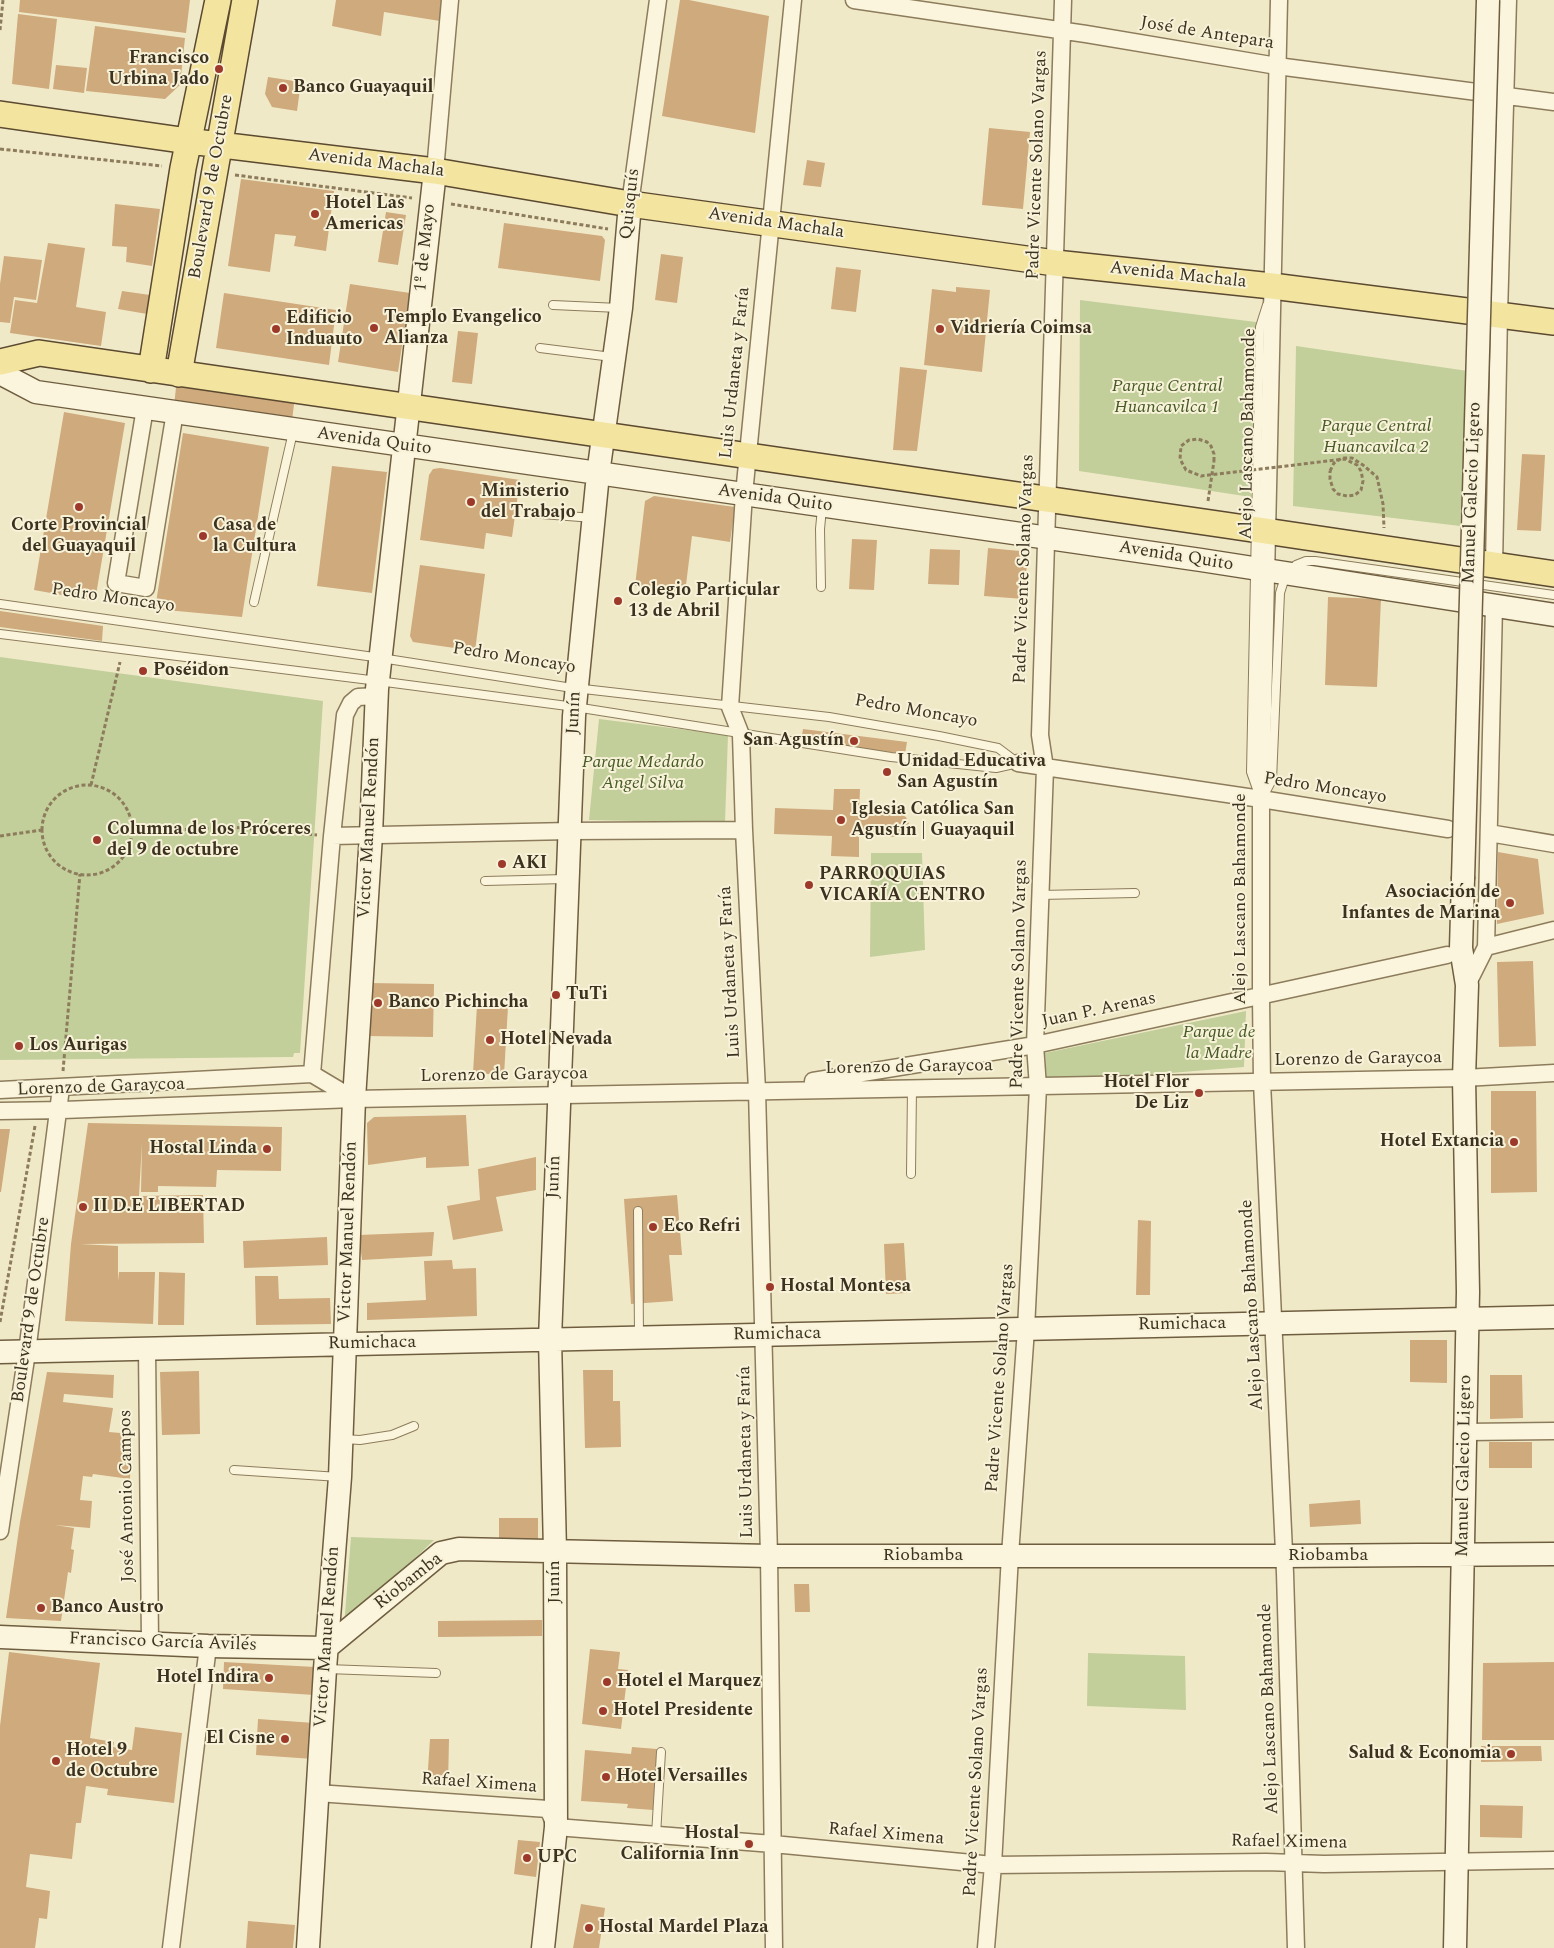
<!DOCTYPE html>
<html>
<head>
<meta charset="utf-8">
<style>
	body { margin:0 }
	canvas { display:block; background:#f0e9c8 }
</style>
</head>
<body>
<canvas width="1554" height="1948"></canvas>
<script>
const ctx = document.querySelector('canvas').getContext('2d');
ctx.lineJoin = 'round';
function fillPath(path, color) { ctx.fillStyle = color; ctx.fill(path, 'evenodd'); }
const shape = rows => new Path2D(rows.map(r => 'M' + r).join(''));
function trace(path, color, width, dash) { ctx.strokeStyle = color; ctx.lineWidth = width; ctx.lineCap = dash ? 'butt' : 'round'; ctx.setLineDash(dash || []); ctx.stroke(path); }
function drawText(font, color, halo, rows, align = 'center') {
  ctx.font = font + ' Spectral,serif'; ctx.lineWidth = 4; ctx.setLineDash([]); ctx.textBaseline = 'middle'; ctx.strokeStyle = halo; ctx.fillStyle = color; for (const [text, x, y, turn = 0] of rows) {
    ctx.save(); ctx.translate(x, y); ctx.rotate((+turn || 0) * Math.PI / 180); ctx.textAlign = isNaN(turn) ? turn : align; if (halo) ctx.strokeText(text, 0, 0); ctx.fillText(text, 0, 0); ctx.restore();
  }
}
const green = shape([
	[1080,300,1256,322,1251,497,1079,471],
	[1296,346,1468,371,1460,526,1293,506],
	[0,657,323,701,300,1053,294,1053,293,1057,0,1060],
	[599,719,728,735,725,823,589,820],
	[871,853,922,853,925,950,870,957],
	[1246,1011,1244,1067,1047,1083,1045,1053],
	[351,1537,434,1540,344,1627],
	[1088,1653,1185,1656,1186,1710,1087,1706]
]);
const building = shape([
	[20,0,190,0,186,33,19,12],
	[336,0,443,0,440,21,384,12,381,36,332,26],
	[680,0,689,0,769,16,755,133,662,116],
	[18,14,57,19,49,89,12,84],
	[95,26,185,38,180,85,165,99,86,91],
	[56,65,87,68,84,93,53,89],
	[268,77,301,82,297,111,272,107,265,94],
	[989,128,1030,132,1023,209,982,205],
	[807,160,825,163,821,187,803,185],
	[241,179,334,191,326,251,294,246,296,236,275,234,270,272,228,266],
	[115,204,160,209,152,266,126,262,127,247,112,246],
	[386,212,406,215,398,265,378,262],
	[504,223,602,236,605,240,600,281,498,268],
	[48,243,85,248,76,307,106,312,101,346,10,333,15,300,37,303],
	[661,254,683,257,677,303,655,300],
	[4,256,42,260,36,300,14,297,10,323,0,322,0,284],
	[836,267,861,270,856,312,831,309],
	[350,284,410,293,398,372,338,362],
	[956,287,990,290,982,372,924,365,932,289,956,292],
	[122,291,150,295,147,314,118,309],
	[224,293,336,310,329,365,216,348],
	[458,331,478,333,472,384,452,382],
	[900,367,927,370,917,451,893,450],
	[177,378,297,380,290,437,174,406],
	[64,412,125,423,95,601,34,590],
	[183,433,269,447,242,617,155,609],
	[1522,454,1545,455,1541,531,1517,530],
	[332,466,387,472,372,593,317,586],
	[440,468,520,480,512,537,486,533,484,549,420,540,429,475,433,469],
	[654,496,735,507,730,542,692,536,685,593,635,586,645,501],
	[852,539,877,540,874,590,849,589],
	[988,548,1020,551,1027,563,1024,599,984,596],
	[930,549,960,550,959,585,928,584],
	[420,565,485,574,475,651,413,642,410,636],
	[1328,597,1381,599,1377,687,1325,685],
	[0,611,103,626,102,641,0,627],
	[803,729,907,742,905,754,801,741],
	[834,789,860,789,859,812,898,813,906,817,909,824,908,830,897,837,859,836,859,857,831,856,832,836,774,834,775,808,833,810],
	[1498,852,1538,859,1544,914,1497,924],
	[1533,961,1536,1046,1499,1047,1497,962],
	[368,983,434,984,433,1037,367,1036],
	[477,1005,508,1007,504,1075,473,1073],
	[1491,1091,1536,1091,1537,1192,1491,1193],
	[466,1115,469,1166,426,1168,426,1157,368,1165,367,1123,374,1117],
	[88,1123,282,1127,281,1171,217,1170,216,1187,158,1186,158,1192,141,1192,142,1143,139,1196,203,1195,204,1243,80,1244,118,1246,118,1281,119,1272,155,1272,153,1324,65,1321,71,1244],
	[0,1129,10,1129,1,1192,0,1192],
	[536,1157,536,1190,496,1197,503,1231,453,1240,447,1206,480,1200,478,1169],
	[677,1195,682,1255,669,1255,673,1301,631,1304,624,1199],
	[1138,1220,1151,1221,1150,1295,1136,1295],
	[434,1232,432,1256,362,1260,359,1235],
	[327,1237,328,1265,244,1268,243,1241],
	[904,1243,907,1293,886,1294,884,1244],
	[452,1260,453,1269,476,1268,477,1316,367,1320,367,1303,426,1300,424,1261],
	[159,1272,185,1273,184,1325,158,1325],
	[255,1276,278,1276,279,1299,330,1298,331,1324,256,1325],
	[1410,1340,1447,1340,1447,1383,1410,1382],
	[583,1370,613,1370,613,1401,620,1401,621,1447,585,1448],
	[199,1371,200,1434,162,1435,160,1372],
	[47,1372,114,1375,113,1398,64,1394,63,1402,113,1408,109,1432,132,1434,130,1479,93,1474,92,1477,83,1476,80,1500,92,1501,90,1528,55,1525,74,1528,71,1549,74,1550,71,1573,68,1572,61,1621,6,1618,20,1522],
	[1490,1375,1522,1375,1523,1418,1490,1419],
	[1489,1442,1532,1442,1532,1468,1489,1468],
	[1360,1500,1361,1524,1310,1527,1309,1504],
	[499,1518,538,1518,538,1543,499,1544],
	[794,1584,809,1584,810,1612,795,1612],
	[542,1620,542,1636,438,1637,438,1621],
	[590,1649,620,1652,618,1669,628,1670,621,1729,582,1724],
	[9,1652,100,1663,90,1738,114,1742,113,1747,132,1750,135,1727,182,1733,174,1803,107,1795,108,1789,86,1786,81,1823,76,1823,72,1859,30,1854,26,1887,50,1891,47,1919,39,1918,35,1948,0,1948,0,1726],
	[224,1662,315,1667,314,1695,223,1689],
	[1554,1662,1554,1740,1482,1740,1483,1663],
	[258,1719,314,1723,313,1759,256,1755],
	[430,1739,449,1739,448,1786,427,1784],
	[1481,1746,1541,1746,1542,1761,1481,1762],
	[632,1747,657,1749,653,1810,627,1808,628,1804,581,1801,585,1750,631,1754],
	[1480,1805,1523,1806,1522,1838,1480,1837],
	[518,1840,540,1842,536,1877,514,1874],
	[581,1904,605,1908,599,1948,573,1948],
	[248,1921,295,1925,293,1948,246,1948]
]);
const path = shape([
	[0,30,3,0],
	[0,149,162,166],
	[235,175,412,198],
	[451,204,608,229],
	[1330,471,1334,463,1342,458,1352,458,1363,465,1377,477,1383,504,1384,528],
	[1208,501,1214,461],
	[91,785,120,662],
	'42 830a45 45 0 1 1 90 0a45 45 0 1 1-90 0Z',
	[133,830,156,831,231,827,317,835],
	[0,836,42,830],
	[63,1071,80,874],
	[0,1322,35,1126]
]);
const lane = shape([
	[553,305,619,308],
	[540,348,612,357],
	[529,513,593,518],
	[821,587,820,529,822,508],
	[254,602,293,432],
	[0,604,381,658,566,687,829,717,939,736,998,748,1018,763],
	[0,634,378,681,575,707,891,757,996,768,1018,763],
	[1257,789,1251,772,1260,327,1267,305],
	[1265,793,1272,780,1280,593,1286,574,1296,565,1306,561,1315,561,1554,595],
	[485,881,565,879],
	[1040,895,1135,893],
	[911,1174,912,1088],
	[638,1211,639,1337],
	[343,1439,360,1440,392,1435,414,1426],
	[234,1470,339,1477],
	[327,1669,436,1673],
	[656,1835,661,1752]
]);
const street = shape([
	[854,0,1086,34,1277,66,1554,102],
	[1279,0,1261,799,1261,996,1262,1082,1285,1573,1296,1948],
	[435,171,450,0],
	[630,204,658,0],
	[145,408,116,583,146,588,175,412],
	[1494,565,1499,314,1508,0],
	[1018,763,1261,799,1448,829],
	[1489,833,1554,844],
	[332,836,570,831,744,830],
	[1486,947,1554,930],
	[1467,985,1486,947,1494,606],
	[312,1074,332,836,345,715,351,703,358,697,377,696],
	[813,1081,1035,1045,1447,955],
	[0,1090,312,1074,354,1099],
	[0,1111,63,1110,354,1099,1464,1078,1554,1073],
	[147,1349,150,1643],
	[1466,1432,1554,1431],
	[0,1531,27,1352,61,1088],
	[317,1793,548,1809,556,1827,773,1844,993,1865,1266,1862,1324,1864,1554,1860],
	[171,1948,208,1646],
	[774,1948,769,1556,757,1090,744,830,741,735,730,707,744,494,793,0],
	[986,1948,993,1865,1010,1555,1026,1329,1038,1087,1035,1045,1045,768,1040,735,1063,0]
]);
const secondary = shape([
	[0,373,36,392,1201,560,1554,615],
	[0,1352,1554,1317],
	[0,1637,208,1646,326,1648,441,1553,459,1549,769,1556,1285,1556,1554,1554],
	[308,1948,325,1669,340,1477,354,1099,371,835,377,689,435,171],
	[543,1948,556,1827,555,1551,550,1339,574,716,598,474,621,308,630,204],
	[1455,1948,1468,1292,1464,1078,1467,985,1461,948,1463,879]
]);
const primary = shape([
	[0,114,188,141,435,171,630,204,1055,263,1272,286,1554,322],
	[0,362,39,353,1225,525,1554,574],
	[151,370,183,168,218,0],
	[179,374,245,0]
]);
const pathBridge = shape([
	[1214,461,1214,454,1211,446,1207,442,1198,439,1189,440,1181,446,1180,459,1186,470,1201,476,1345,459,1357,465,1361,471,1363,481,1361,490,1355,495,1347,496,1338,494,1333,489,1330,479,1330,471]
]);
const secondaryBridge = shape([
	[1463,879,1488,0]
]);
const markers = [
	[219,69,5,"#9d392a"],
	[283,88,5,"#9d392a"],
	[315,214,5,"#9d392a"],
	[374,328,5,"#9d392a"],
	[276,329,5,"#9d392a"],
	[940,329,5,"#9d392a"],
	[471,502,5,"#9d392a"],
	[79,507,5,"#9d392a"],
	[203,536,5,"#9d392a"],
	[618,601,5,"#9d392a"],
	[143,671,5,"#9d392a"],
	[854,741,5,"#9d392a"],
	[887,772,5,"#9d392a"],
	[841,820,5,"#9d392a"],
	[97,840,5,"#9d392a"],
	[502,864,5,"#9d392a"],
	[809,885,5,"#9d392a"],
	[1510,903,5,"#9d392a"],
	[556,995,5,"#9d392a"],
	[378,1003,5,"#9d392a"],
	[490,1040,5,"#9d392a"],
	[19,1046,5,"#9d392a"],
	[1199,1093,5,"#9d392a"],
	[1514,1142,5,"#9d392a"],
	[267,1149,5,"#9d392a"],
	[83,1207,5,"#9d392a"],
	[653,1227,5,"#9d392a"],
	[770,1287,5,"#9d392a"],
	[41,1608,5,"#9d392a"],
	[269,1678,5,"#9d392a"],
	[607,1682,5,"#9d392a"],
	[603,1711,5,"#9d392a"],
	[285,1739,5,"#9d392a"],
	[1511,1754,5,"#9d392a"],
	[56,1761,5,"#9d392a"],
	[606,1777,5,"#9d392a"],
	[749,1844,5,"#9d392a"],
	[527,1858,5,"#9d392a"],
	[589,1928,5,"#9d392a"]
];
const streetNames = [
	["José de Antepara",1207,34,9],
	["Avenida Machala",376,164,7],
	["Padre Vicente Solano Vargas",1038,165,-88],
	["Boulevard 9 de Octubre",212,187,-80],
	["Quisquís",631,204,-84],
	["Avenida Machala",776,224,8],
	["1º de Mayo",426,248,-84],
	["Avenida Machala",1178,276,6],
	["Luis Urdaneta y Faría",736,373,-84],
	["Alejo Lascano Bahamonde",1249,434,-89],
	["Avenida Quito",374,442,8],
	["Manuel Galecio Ligero",1473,493,-88],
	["Avenida Quito",775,499,8],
	["Avenida Quito",1176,557,9],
	["Padre Vicente Solano Vargas",1025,569,-88],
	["Pedro Moncayo",113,599,8],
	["Pedro Moncayo",514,659,9],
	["Pedro Moncayo",916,712,10],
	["Junín",575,713,-87],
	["Pedro Moncayo",1325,789,9],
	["Victor Manuel Rendón",370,828,-87],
	["Alejo Lascano Bahamonde",1241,899,-90],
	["Luis Urdaneta y Faría",731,972,-93],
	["Padre Vicente Solano Vargas",1020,974,-89],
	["Juan P. Arenas",1099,1011,-12],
	["Lorenzo de Garaycoa",1358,1060,-1],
	["Lorenzo de Garaycoa",909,1068,-1],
	["Lorenzo de Garaycoa",504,1076,-1],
	["Lorenzo de Garaycoa",101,1088,-2],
	["Junín",555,1177,-88],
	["Victor Manuel Rendón",349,1232,-88],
	["Alejo Lascano Bahamonde",1253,1305,-93],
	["Boulevard 9 de Octubre",32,1310,-82],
	["Rumichaca",1182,1325,-1],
	["Rumichaca",777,1335,-1],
	["Rumichaca",372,1344,-1],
	["Padre Vicente Solano Vargas",1001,1378,-86],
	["Luis Urdaneta y Faría",747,1452,-91],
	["Manuel Galecio Ligero",1465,1466,-89],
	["José Antonio Campos",128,1496,-91],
	["Riobamba",923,1556],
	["Riobamba",1328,1556],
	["Riobamba",409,1582,-38],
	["Junín",555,1582,-90],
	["Victor Manuel Rendón",328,1637,-86],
	["Francisco García Avilés",163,1643,2],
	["Alejo Lascano Bahamonde",1270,1709,-92],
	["Padre Vicente Solano Vargas",977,1782,-87],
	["Rafael Ximena",479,1784,4],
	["Rafael Ximena",886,1835,5],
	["Rafael Ximena",1289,1843,1]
];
const poiNames = [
	["Francisco",209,59,"right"],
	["Urbina Jado",209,80,"right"],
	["Banco Guayaquil",293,88],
	["Hotel Las",325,204],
	["Americas",325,225],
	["Templo Evangelico",384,318],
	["Alianza",384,339],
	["Edificio",286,319],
	["Induauto",286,340],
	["Vidriería Coimsa",950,329],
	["Ministerio",481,492],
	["del Trabajo",481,513],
	["Corte Provincial",79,526,"center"],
	["del Guayaquil",79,547,"center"],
	["Casa de",213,526],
	["la Cultura",213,547],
	["Colegio Particular",628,591],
	["13 de Abril",628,612],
	["Poséidon",153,671],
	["San Agustín",844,741,"right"],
	["Unidad Educativa",897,762],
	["San Agustín",897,783],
	["Iglesia Católica San",851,810],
	["Agustín | Guayaquil",851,831],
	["Columna de los Próceres",107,830],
	["del 9 de octubre",107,851],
	["AKI",512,864],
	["PARROQUIAS",819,875],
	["VICARÍA CENTRO",819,896],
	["Asociación de",1500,893,"right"],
	["Infantes de Marina",1500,914,"right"],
	["TuTi",566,995],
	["Banco Pichincha",388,1003],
	["Hotel Nevada",500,1040],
	["Los Aurigas",29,1046],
	["Hotel Flor",1189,1083,"right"],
	["De Liz",1189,1104,"right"],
	["Hotel Extancia",1504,1142,"right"],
	["Hostal Linda",257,1149,"right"],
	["II D.E LIBERTAD",93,1207],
	["Eco Refri",663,1227],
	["Hostal Montesa",780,1287],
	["Banco Austro",51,1608],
	["Hotel Indira",259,1678,"right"],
	["Hotel el Marquez",617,1682],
	["Hotel Presidente",613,1711],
	["El Cisne",275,1739,"right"],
	["Hotel 9",66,1751],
	["de Octubre",66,1772],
	["Salud & Economia",1501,1754,"right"],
	["Hotel Versailles",616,1777],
	["Hostal",739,1834,"right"],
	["California Inn",739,1855,"right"],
	["UPC",537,1858],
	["Hostal Mardel Plaza",599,1928]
];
const parkNames = [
	["Parque Central",1167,387],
	["Huancavilca 1",1167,408],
	["Parque Central",1376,427],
	["Huancavilca 2",1376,448],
	["Parque Medardo",643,763],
	["Angel Silva",643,784],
	["Parque de",1219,1033],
	["la Madre",1219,1054]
];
fillPath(green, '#c2cf9b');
fillPath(building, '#cfaa7d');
trace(lane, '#8d7c5c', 10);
trace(street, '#8d7c5c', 19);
trace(secondary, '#6f5d3f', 25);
trace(primary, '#5b4930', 28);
trace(path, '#8d7c5c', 3, [4, 2.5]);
trace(lane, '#faf5dc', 8);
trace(street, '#faf5dc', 16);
trace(secondary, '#faf5dc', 22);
trace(primary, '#f3e4a0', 25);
trace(secondaryBridge, '#6f5d3f', 25, []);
trace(pathBridge, '#8d7c5c', 3, [4, 2.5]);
trace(secondaryBridge, '#faf5dc', 22);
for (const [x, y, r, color] of markers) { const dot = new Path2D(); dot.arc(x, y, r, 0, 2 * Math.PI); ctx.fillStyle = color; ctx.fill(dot); trace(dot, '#f7f2d8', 2); }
drawText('18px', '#3d3220', '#f7f2d8', streetNames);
drawText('bold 18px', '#3d3220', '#f7f2d8', poiNames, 'left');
drawText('italic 18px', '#465926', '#f7f2d8', parkNames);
</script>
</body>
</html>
